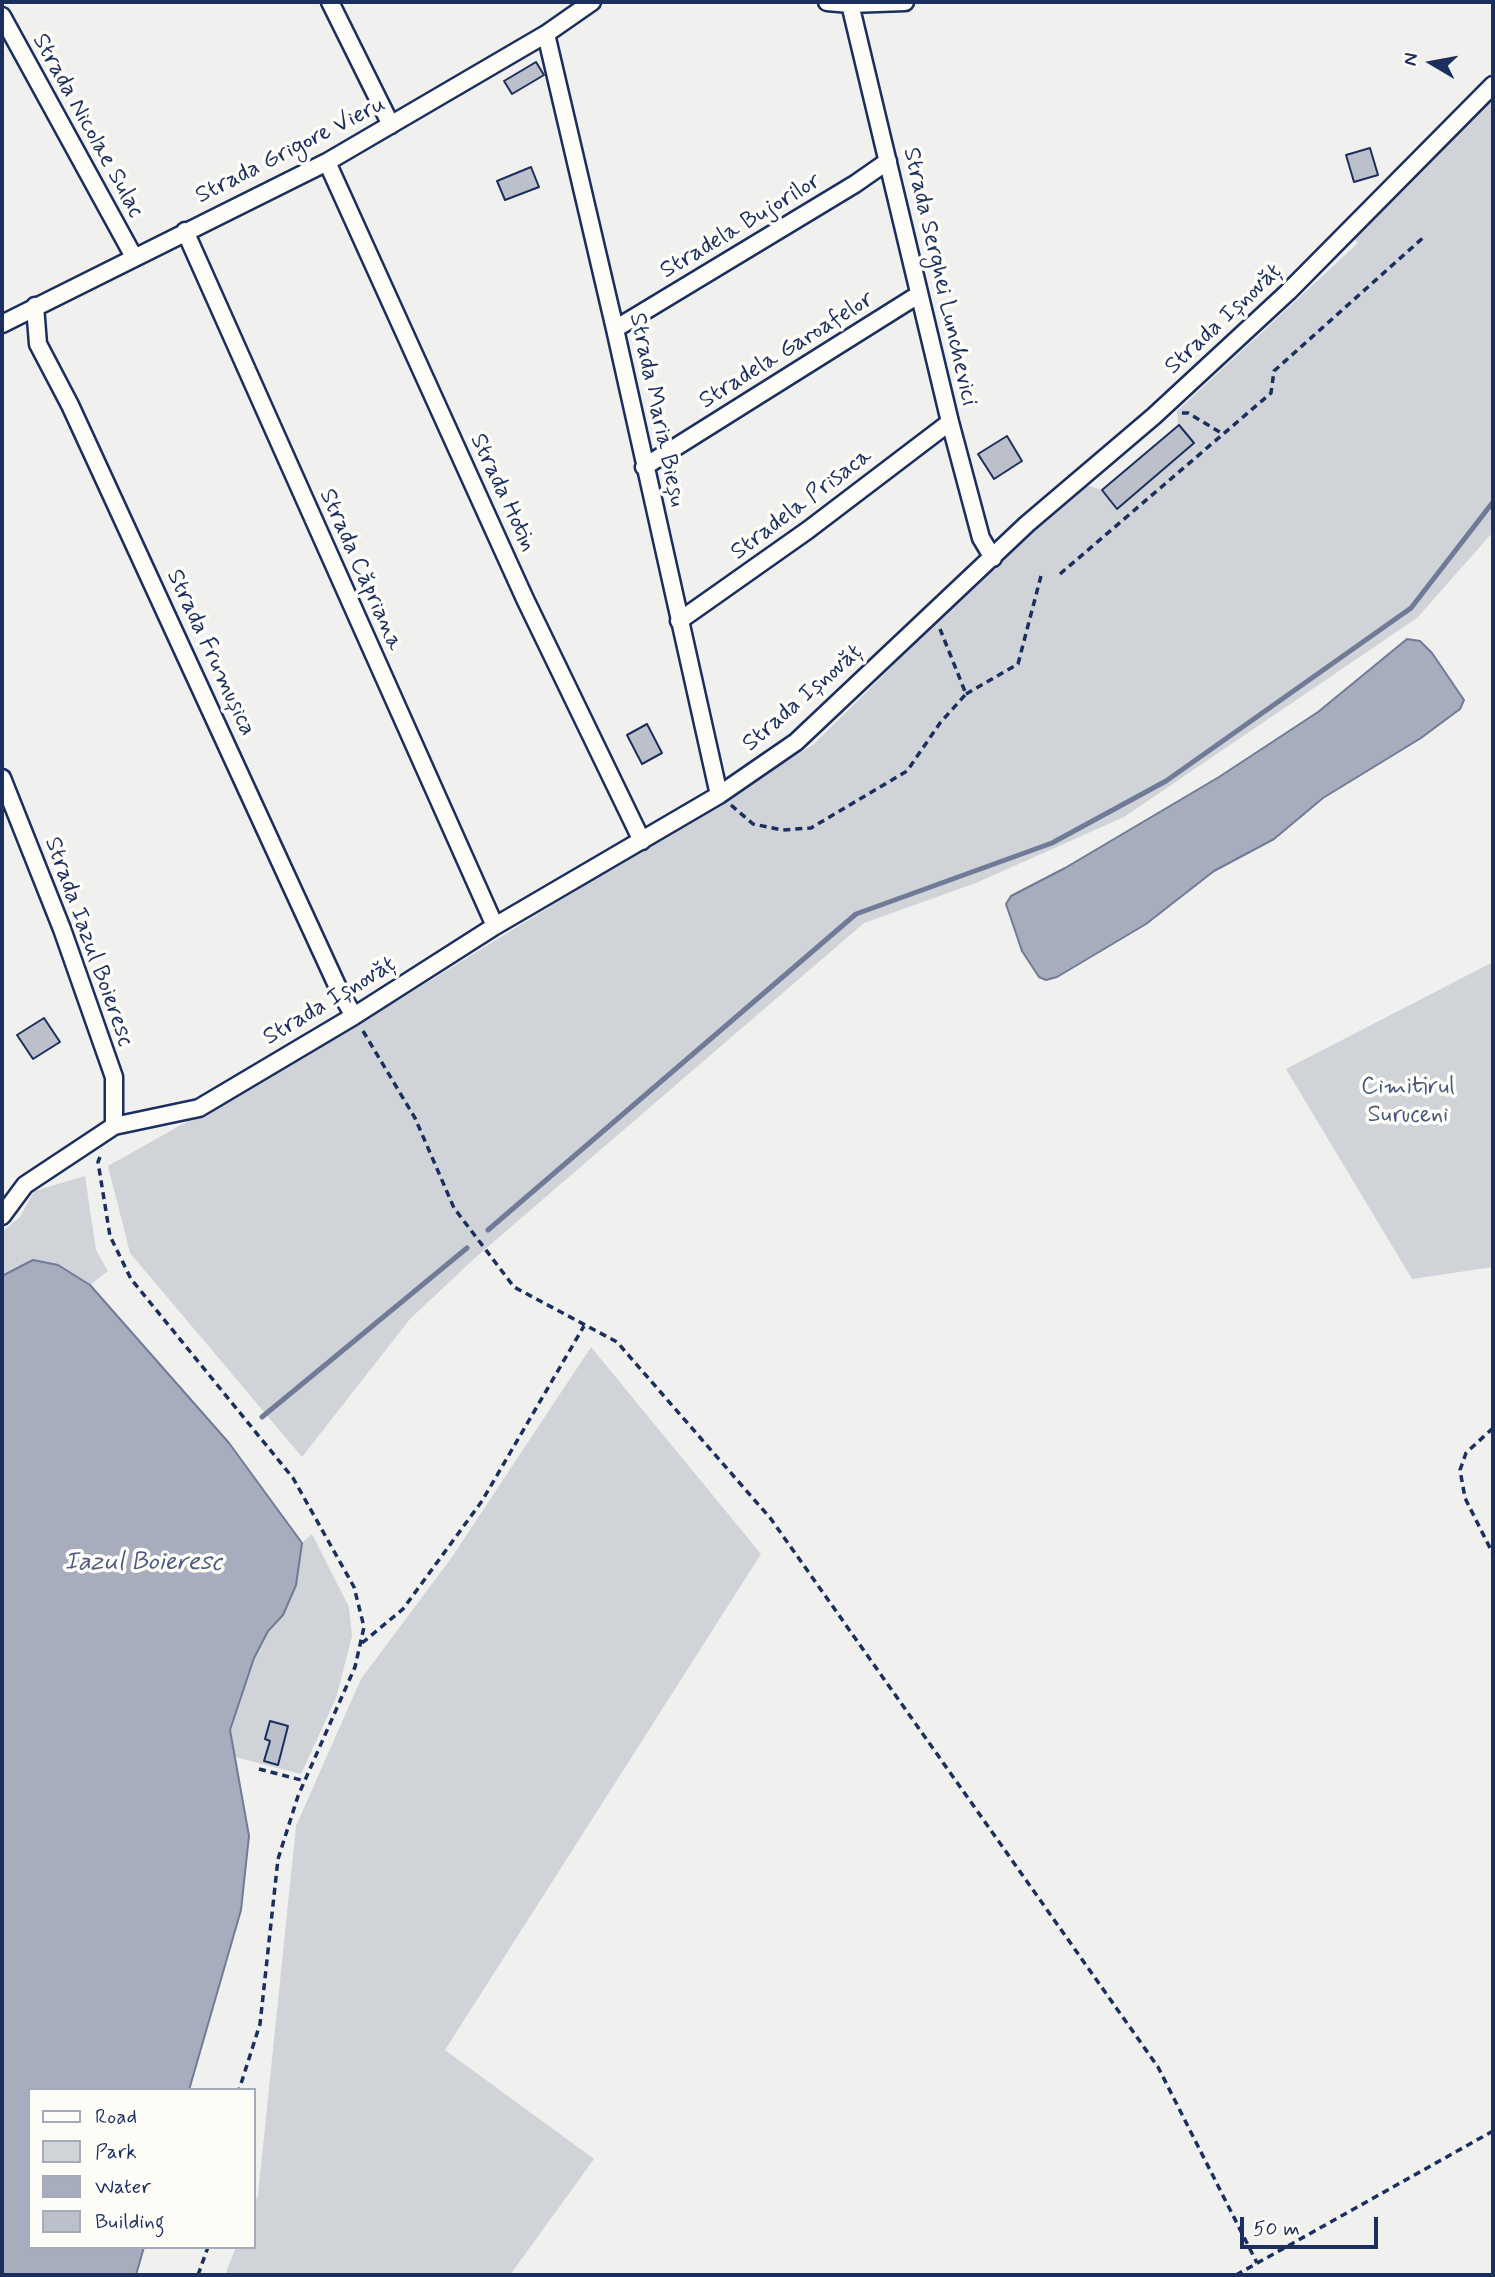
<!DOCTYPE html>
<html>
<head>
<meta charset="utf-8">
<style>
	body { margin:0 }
	#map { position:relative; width:1495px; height:2277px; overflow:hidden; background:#f0f0ee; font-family:Mynerve,sans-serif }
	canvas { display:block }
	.frame { position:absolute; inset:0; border:4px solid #1b2f5e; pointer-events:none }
	.legend { position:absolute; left:28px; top:2088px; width:228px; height:161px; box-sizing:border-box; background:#fdfcf7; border:2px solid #a3aaba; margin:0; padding:9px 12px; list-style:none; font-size:21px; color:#1b2f5e }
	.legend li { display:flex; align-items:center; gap:14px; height:35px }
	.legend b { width:35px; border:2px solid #a3aaba }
	.north { position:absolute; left:1397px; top:28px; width:70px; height:70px; -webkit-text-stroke:5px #fdfcf7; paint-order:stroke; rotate:280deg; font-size:19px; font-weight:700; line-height:28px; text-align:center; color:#1b2f5e }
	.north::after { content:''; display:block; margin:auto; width:24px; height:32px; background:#1b2f5e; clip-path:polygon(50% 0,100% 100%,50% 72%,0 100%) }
	.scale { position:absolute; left:1240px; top:2217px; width:138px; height:32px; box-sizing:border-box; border:4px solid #1b2f5e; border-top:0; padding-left:9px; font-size:21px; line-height:24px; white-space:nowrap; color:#1b2f5e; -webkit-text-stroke:5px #fdfcf7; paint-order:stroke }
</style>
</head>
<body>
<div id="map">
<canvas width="1495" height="2277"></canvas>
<div class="frame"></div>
<ul class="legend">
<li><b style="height:9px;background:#fdfcf7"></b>Road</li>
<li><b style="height:19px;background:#d0d3d8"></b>Park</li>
<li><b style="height:19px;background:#a7adbd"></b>Water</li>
<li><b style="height:19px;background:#bbc0ca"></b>Building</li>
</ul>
<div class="north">N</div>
<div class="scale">50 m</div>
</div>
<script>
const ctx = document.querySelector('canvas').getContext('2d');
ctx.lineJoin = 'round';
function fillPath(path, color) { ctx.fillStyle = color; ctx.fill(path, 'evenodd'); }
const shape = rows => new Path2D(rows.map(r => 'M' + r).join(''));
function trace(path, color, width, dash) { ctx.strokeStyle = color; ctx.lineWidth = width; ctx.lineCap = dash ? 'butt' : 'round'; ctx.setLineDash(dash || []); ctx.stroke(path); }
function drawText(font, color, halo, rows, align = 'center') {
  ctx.font = font + ' Mynerve,sans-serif'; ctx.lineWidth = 7; ctx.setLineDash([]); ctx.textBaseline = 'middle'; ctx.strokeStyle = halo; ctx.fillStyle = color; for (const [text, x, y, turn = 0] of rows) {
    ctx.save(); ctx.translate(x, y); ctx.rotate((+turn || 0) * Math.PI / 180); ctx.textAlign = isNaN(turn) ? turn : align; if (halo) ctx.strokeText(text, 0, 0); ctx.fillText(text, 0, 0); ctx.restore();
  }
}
const green = shape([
	[1493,97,1493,532,1417,618,1124,817,976,883,864,923,476,1257,410,1319,302,1457,130,1253,108,1166,345,1033,814,744,964,595,1083,484,1102,490,1178,425,1177,411,1358,243,1354,239],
	[1493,962,1493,1267,1412,1279,1286,1069],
	[85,1176,96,1250,108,1271,90,1285,58,1265,33,1260,2,1276,2,1232,20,1217,34,1191],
	[591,1347,761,1554,445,2050,594,2159,510,2275,225,2275,236,2247,254,2247,254,2204,258,2195,296,1826,361,1679,452,1557],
	[312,1534,349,1607,352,1636,336,1698,301,1774,235,1757,230,1730,254,1658,268,1630,283,1615,296,1585,302,1543]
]);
const water = shape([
	[1407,639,1420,641,1432,653,1464,700,1460,709,1421,738,1323,798,1274,839,1214,871,1146,924,1057,977,1046,980,1039,977,1022,951,1006,904,1011,896,1065,868,1219,777,1318,712,1407,639],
	[33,1260,58,1265,90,1285,229,1443,302,1543,296,1585,283,1615,268,1631,254,1658,230,1730,249,1836,241,1910,189,2090,30,2090,30,2247,144,2247,136,2275,2,2275,2,1276,33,1260]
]);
const stream = shape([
	[488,1230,856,914,1052,843,1166,781,1411,608,1493,502],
	[262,1417,467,1248]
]);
const building = shape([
	[536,62,544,75,512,94,504,81,536,62],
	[1370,148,1378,175,1354,182,1346,155,1370,148],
	[531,167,539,187,505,200,497,181,531,167],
	[1179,425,1194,443,1117,509,1102,490,1179,425],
	[1007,436,1022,461,994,479,978,454,1007,436],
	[647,724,662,753,642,764,627,735,647,724],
	[44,1018,60,1042,33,1059,17,1035,44,1018],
	[270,1721,288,1726,278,1765,264,1761,270,1741,265,1739,270,1721]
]);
const path = shape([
	[1182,413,1188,413,1223,434],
	[1060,574,1271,393,1274,371,1425,236],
	[966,694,1018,664,1042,572],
	[731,805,753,824,782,830,811,828,907,771,940,723,966,694,940,629],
	[363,1031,415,1118,454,1208,514,1287,617,1342,771,1519,1158,2067,1257,2263],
	[100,1157,98,1162,110,1236,131,1279,293,1478,354,1587,364,1627,355,1667,298,1796,278,1859,260,2024,239,2090],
	[1493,1428,1466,1453,1460,1470,1465,1498,1493,1554],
	[362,1643,403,1609,482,1501,584,1326],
	[259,1769,305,1781],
	[198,2275,208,2247],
	[1236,2275,1493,2131]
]);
const minor = shape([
	[330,2,391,125],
	[827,2,850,4,905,2],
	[850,4,950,422,981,538,993,558],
	[2,16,134,257],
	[546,34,615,329,719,795],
	[327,162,525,599,642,841],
	[185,231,495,926],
	[35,306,38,344,70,405,340,992,354,1016],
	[2,324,327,162,546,34,592,2],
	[615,329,855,184,888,161],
	[644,467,918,295],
	[679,621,808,530,950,422],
	[2,778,62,929,114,1077,114,1126],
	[2,1216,25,1185,114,1126,199,1108,354,1016,495,926,719,795,796,742,1027,524,1154,416,1288,292,1493,85]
]);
const streetNames = [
	["Strada Nicolae Sulac",87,126,61],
	["Strada Grigore Vieru",291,151,-27],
	["Stradela Bujorilor",741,227,-31],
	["Strada Serghei Lunchevici",939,277,77],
	["Strada Ișnovăț",1224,320,-43],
	["Stradela Garoafelor",787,351,-32],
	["Strada Maria Bieșu",656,410,78],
	["Strada Hotin",502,493,65],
	["Stradela Prisaca",802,505,-37],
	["Strada Căpriana",360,570,66],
	["Strada Frumușica",210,653,65],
	["Strada Ișnovăț",803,699,-41],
	["Strada Iazul Boieresc",88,942,70],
	["Strada Ișnovăț",330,1002,-31]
];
const parkNames = [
	["Cimitirul",1408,1088],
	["Suruceni",1408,1116]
];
const waterNames = [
	["Iazul Boieresc",143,1564]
];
fillPath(green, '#d0d3d8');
fillPath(water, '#a7adbd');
trace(water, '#6f7b97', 2);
trace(stream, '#6f7b97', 5);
fillPath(building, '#bbc0ca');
trace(building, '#1b2f5e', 2);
trace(minor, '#1b2f5e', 21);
trace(path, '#1b2f5e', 3.5, [7, 5]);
trace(minor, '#fdfcf7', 16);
drawText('24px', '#1b2f5e', '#fdfcf7', streetNames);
drawText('24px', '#48587c', '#fdfcf7', parkNames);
drawText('italic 26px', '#4c5b7f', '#fdfcf7', waterNames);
</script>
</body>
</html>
